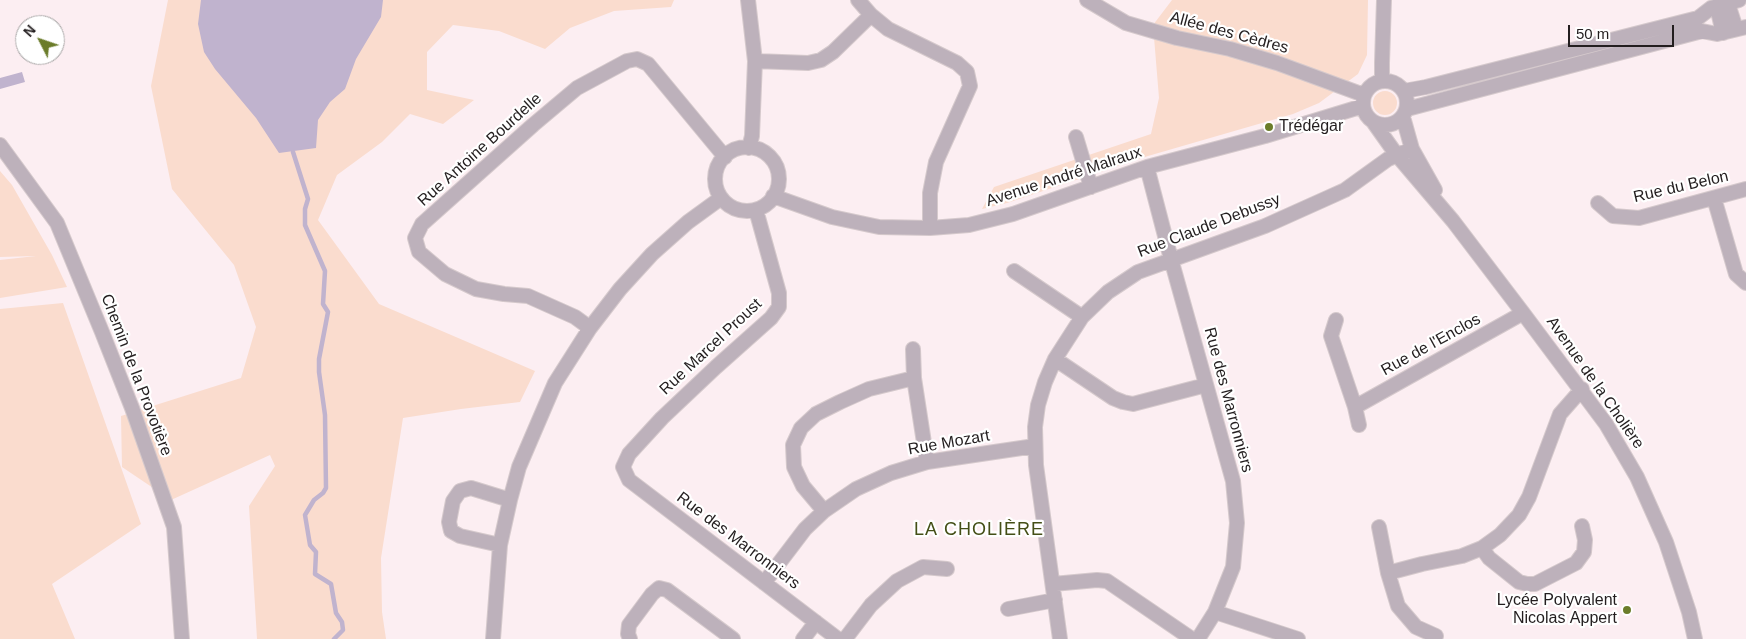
<!DOCTYPE html>
<html>
<head>
<meta charset="utf-8">
<style>
	body { margin:0 }
	#map { position:relative; width:1746px; height:639px; overflow:hidden; background:#fceef2; font-family:Arial,sans-serif }
	canvas { display:block }
	.north { position:absolute; left:15px; top:15px; width:50px; height:50px; box-sizing:border-box; background:#fff; border:1px solid #a7a5a5; border-radius:50%; rotate:311deg; font-size:14px; font-weight:700; line-height:20px; text-align:center; color:#231e1f }
	.north::after { content:''; display:block; margin:auto; width:18px; height:22px; background:#6b7c2a; clip-path:polygon(50% 0,100% 100%,50% 72%,0 100%) }
	.scale { position:absolute; left:1568px; top:25px; width:106px; height:22px; box-sizing:border-box; border:2px solid #231e1f; border-top:0; padding-left:6px; font-size:15px; line-height:18px; white-space:nowrap; color:#231e1f; -webkit-text-stroke:4px #fff; paint-order:stroke }
</style>
</head>
<body>
<div id="map">
<canvas width="1746" height="639"></canvas>
<div class="north">N</div>
<div class="scale">50 m</div>
</div>
<script>
const ctx = document.querySelector('canvas').getContext('2d');
ctx.lineJoin = 'round';
function fillPath(path, color) { ctx.fillStyle = color; ctx.fill(path, 'evenodd'); }
const shape = rows => new Path2D(rows.map(r => 'M' + r).join(''));
function trace(path, color, width, dash) { ctx.strokeStyle = color; ctx.lineWidth = width; ctx.lineCap = dash ? 'butt' : 'round'; ctx.setLineDash(dash || []); ctx.stroke(path); }
function drawText(font, color, halo, rows, align = 'center') {
  ctx.font = font + ' Arial,sans-serif'; ctx.lineWidth = 4.5; ctx.setLineDash([]); ctx.textBaseline = 'middle'; ctx.strokeStyle = halo; ctx.fillStyle = color; for (const [text, x, y, turn = 0] of rows) {
    ctx.save(); ctx.translate(x, y); ctx.rotate((+turn || 0) * Math.PI / 180); ctx.textAlign = isNaN(turn) ? turn : align; if (halo) ctx.strokeText(text, 0, 0); ctx.fillText(text, 0, 0); ctx.restore();
  }
}
const green = shape([
	[168,0,674,0,671,7,614,11,570,28,545,49,499,31,453,25,427,52,427,90,474,100,443,124,410,114,382,142,337,175,318,220,379,304,535,371,520,402,461,409,403,418,381,558,382,612,386,639,257,639,249,506,275,466,270,455,171,500,122,467,121,416,241,378,256,327,234,265,172,189,151,86],
	[1172,0,1368,0,1367,55,1358,74,1319,103,1293,114,1148,156,1007,203,982,209,994,187,1151,134,1159,98,1153,25],
	'1373 103a12 12 0 1 1 24 0a12 12 0 1 1-24 0Z',
	[0,171,12,185,52,255,67,287,0,298,0,260,36,256,0,257],
	[63,303,141,524,52,584,75,639,0,639,0,309]
]);
const water = shape([
	[201,0,383,0,381,17,356,59,345,89,330,102,318,120,316,148,279,153,256,118,215,69,204,52,198,24],
	[22,72,25,82,0,89,0,78]
]);
const stream = shape([
	[293,152,308,199,305,209,305,225,325,271,323,304,328,312,319,359,319,372,325,415,326,488,323,493,314,500,305,515,310,545,316,552,315,574,331,584,336,613,342,622,343,630,334,639]
]);
const minor = shape([
	[748,0,755,61,752,136,749,148],
	[858,0,871,15,888,29,957,63,967,72,970,86,936,162,930,193,930,228],
	[1087,0,1126,23,1177,38,1230,49,1277,63,1364,95],
	[1728,4,1736,29],
	[1717,7,1723,33],
	[755,61,808,63,821,60,833,52,871,15],
	'1363 103a22 22 0 1 1 44 0a22 22 0 1 1-44 0Z',
	[1382,81,1382,63,1384,0],
	[1404,91,1426,87,1698,18,1711,8,1739,0],
	[1407,109,1702,31,1717,34,1746,27],
	[1403,117,1412,149,1435,190],
	[1374,123,1396,154,1453,221,1523,313,1606,424,1637,477,1666,542,1689,612,1695,639],
	[1076,137,1091,187],
	[0,145,57,223,102,332,132,408,174,527,182,639],
	'715 179a32 32 0 1 1 64 0a32 32 0 1 1-64 0Z',
	[1147,167,1171,259,1233,481,1237,523,1233,567,1215,612,1198,639],
	[773,196,832,217,879,227,930,228,969,225,1013,214,1147,167,1265,136,1363,106],
	[1714,198,1736,274,1746,283],
	[1598,203,1613,216,1639,218,1746,189],
	[756,210,779,293,779,307,771,318,716,367,662,418,629,454,623,467,629,480,838,639],
	[1014,271,1082,317],
	[1336,320,1331,336,1355,407,1359,425],
	[590,328,575,317,528,296,504,294,476,289,445,274,419,252,415,238,422,224,533,125,577,88,627,61,637,59,648,64,725,157],
	[913,349,914,378],
	[1055,359,1113,398,1123,402,1133,404,1206,385],
	[1355,407,1523,313],
	[824,511,803,486,794,467,793,445,801,428,816,414,840,402,869,389,914,378,927,462],
	[1379,527,1388,573,1398,606,1416,627,1436,636],
	[500,545,460,536,451,531,449,522,453,501,460,491,471,488,510,500],
	[1482,548,1489,558,1519,582,1527,584,1535,584,1576,563,1584,552,1585,540,1582,526],
	[1388,573,1422,564,1462,556,1482,548,1500,535,1519,515,1529,497,1560,414,1582,389],
	[764,583,805,529,824,511,856,489,891,473,927,462,1035,446],
	[1053,584,1097,580,1107,581,1192,639],
	[1008,609,1055,600],
	[1215,612,1298,639],
	[493,639,500,545,510,500,519,467,555,383,590,328,620,289,652,254,688,222,721,198],
	[630,639,628,634,629,625,652,594,659,588,667,590,733,639],
	[803,639,816,622],
	[845,639,871,605,897,581,923,567,947,569],
	[1060,639,1036,465,1035,427,1038,405,1045,382,1055,359,1082,317,1108,292,1138,272,1265,226,1334,195,1345,190,1388,159,1412,149]
]);
const markers = [
	[1269,127,5,"#6b7c2a"],
	[1627,610,5,"#6b7c2a"]
];
const streetNames = [
	["Allée des Cèdres",1229,33,15],
	["Rue Antoine Bourdelle",480,150,-42],
	["Avenue André Malraux",1064,177,-18],
	["Rue du Belon",1681,187,-13],
	["Rue Claude Debussy",1209,226,-21],
	["Rue de l'Enclos",1431,345,-29],
	["Rue Marcel Proust",711,347,-43],
	["Chemin de la Provotière",136,375,69],
	["Avenue de la Cholière",1595,383,55],
	["Rue des Marronniers",1228,400,75],
	["Rue Mozart",949,443,-10],
	["Rue des Marronniers",738,541,37]
];
const poiNames = [
	["Trédégar",1279,127],
	["Lycée Polyvalent",1617,601,"right"],
	["Nicolas Appert",1617,619,"right"]
];
const neighbourhoodNames = [
	["LA CHOLIÈRE",979,530]
];
fillPath(green, '#fadcce');
fillPath(water, '#c0b3ce');
trace(stream, '#c0b3ce', 4.5);
trace(minor, '#d5c9cc', 16);
trace(minor, '#bdb1bb', 14);
for (const [x, y, r, color] of markers) { const dot = new Path2D(); dot.arc(x, y, r, 0, 2 * Math.PI); ctx.fillStyle = color; ctx.fill(dot); trace(dot, '#fff', 2); }
drawText('16px', '#231e1f', '#fff', streetNames);
drawText('16px', '#231e1f', '#fff', poiNames, 'left');
ctx.letterSpacing = '1px';
drawText('18px', '#444f17', '#fff', neighbourhoodNames);
ctx.letterSpacing = '0px';
</script>
</body>
</html>
